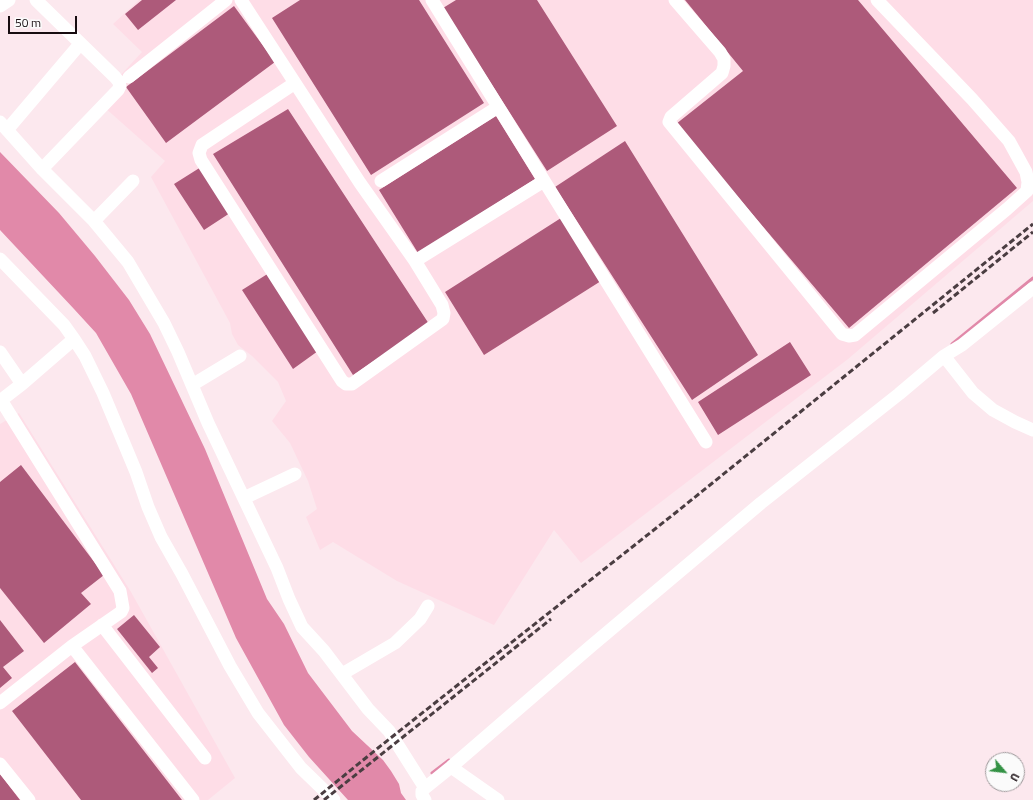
<!DOCTYPE html>
<html>
<head>
<meta charset="utf-8">
<style>
	body { margin:0 }
	#map { position:relative; width:1033px; height:800px; overflow:hidden; background:#fce8ee; font-family:"Titillium Web",sans-serif }
	canvas { display:block }
	.north { position:absolute; left:985px; top:752px; width:40px; height:40px; box-sizing:border-box; background:#fbfbfb; border:1px solid #a09b9d; border-radius:50%; rotate:118deg; font-size:11px; font-weight:700; line-height:16px; text-align:center; color:#170c10 }
	.north::after { content:''; display:block; margin:auto; width:14px; height:18px; background:#349245; clip-path:polygon(50% 0,100% 100%,50% 72%,0 100%) }
	.scale { position:absolute; left:8px; top:16px; width:69px; height:18px; box-sizing:border-box; border:2px solid #170c10; border-top:0; padding-left:5px; font-size:12px; line-height:14px; white-space:nowrap; color:#170c10; -webkit-text-stroke:3px #fbfbfb; paint-order:stroke }
</style>
</head>
<body>
<div id="map">
<canvas width="1033" height="800"></canvas>
<div class="north">U</div>
<div class="scale">50 m</div>
</div>
<script>
const ctx = document.querySelector('canvas').getContext('2d');
ctx.lineJoin = 'round';
function fillPath(path, color) { ctx.fillStyle = color; ctx.fill(path, 'evenodd'); }
const shape = rows => new Path2D(rows.map(r => 'M' + r).join(''));
function trace(path, color, width, dash) { ctx.strokeStyle = color; ctx.lineWidth = width; ctx.lineCap = dash ? 'butt' : 'round'; ctx.setLineDash(dash || []); ctx.stroke(path); }
const built = shape([
	[139,0,1033,0,1033,201,848,359,581,563,554,530,494,625,397,581,333,542,320,550,306,517,317,509,308,481,290,443,272,421,286,401,278,382,252,356,238,345,232,334,230,323,151,177,165,161,104,107,118,78,142,52,113,24],
	[19,413,131,592,235,778,208,800,0,800,0,424]
]);
const water = shape([
	[0,152,59,213,95,256,129,300,150,334,205,449,267,599,284,624,308,673,352,731,383,760,391,771,399,784,401,793,406,800,348,800,309,757,284,725,236,638,131,394,96,333,74,309,0,230]
]);
const stream = shape([
	[952,344,1033,278],
	[432,773,449,760]
]);
const building = shape([
	[142,0,176,0,138,30,125,14],
	[300,0,419,0,484,103,371,175,272,18],
	[456,0,537,0,617,126,547,171,443,8],
	[685,0,858,0,1017,188,849,328,676,124,743,71],
	[234,6,275,62,166,143,126,87],
	[288,109,429,324,353,375,213,154],
	[496,116,535,179,418,253,379,190],
	[625,141,758,355,692,400,555,187],
	[201,167,230,213,204,230,174,184],
	[561,218,601,281,484,355,445,292],
	[269,273,318,351,293,369,242,290],
	[790,342,811,375,718,435,698,402],
	[21,465,104,575,81,593,91,604,44,643,0,588,0,482],
	[134,615,160,647,149,657,158,668,152,673,117,629],
	[0,620,24,651,3,667,12,678,0,688],
	[75,662,182,800,81,800,12,711],
	[0,774,20,800,0,800]
]);
const minor = shape([
	[36,0,115,77,119,82,120,86,118,90,42,169],
	[241,0,360,183,415,261,442,305,444,313,443,319,352,384,346,384,342,381,201,160,199,153,202,145,295,83],
	[432,0,706,442],
	[675,0,720,52,724,59,724,66,722,73,671,117,669,122,842,334,849,336,855,335,1007,209,1027,191,1028,182,1026,172,1009,141,972,99,877,0],
	[0,6,9,0],
	[129,77,226,0],
	[0,122,42,169,94,221,128,262,164,323,178,352,208,423,277,568,289,599,302,627,324,651,368,709,389,731,425,788],
	[7,130,80,44],
	[381,181,498,107],
	[94,221,133,181],
	[0,259,64,325,74,339,22,384,0,401],
	[415,261,544,181],
	[74,339,85,356,103,393,136,472,148,507,161,537,182,574,230,666,258,713,301,768,334,800],
	[0,352,22,384],
	[944,356,973,393,993,410,1015,422,1033,430],
	[192,385,240,356],
	[244,498,295,474],
	[102,625,205,758],
	[72,646,193,800],
	[342,674,395,643,420,619,428,606],
	[0,703,72,646,121,612,123,608,120,591,1,400],
	[0,764,29,800],
	[451,767,498,800],
	[425,800,422,795,422,791,425,788,451,767,590,647,761,503,899,394,944,356,962,345,1033,288]
]);
const rail = shape([
	[933,313,1033,232],
	[314,800,378,748,679,510,1033,224],
	[324,800,551,619]
]);
fillPath(built, '#fedde7');
fillPath(water, '#e189a9');
trace(stream, '#e189a9', 3);
fillPath(building, '#ad5a7a');
trace(minor, '#fff', 13);
trace(rail, '#4a3d41', 3, [6, 3]);
</script>
</body>
</html>
